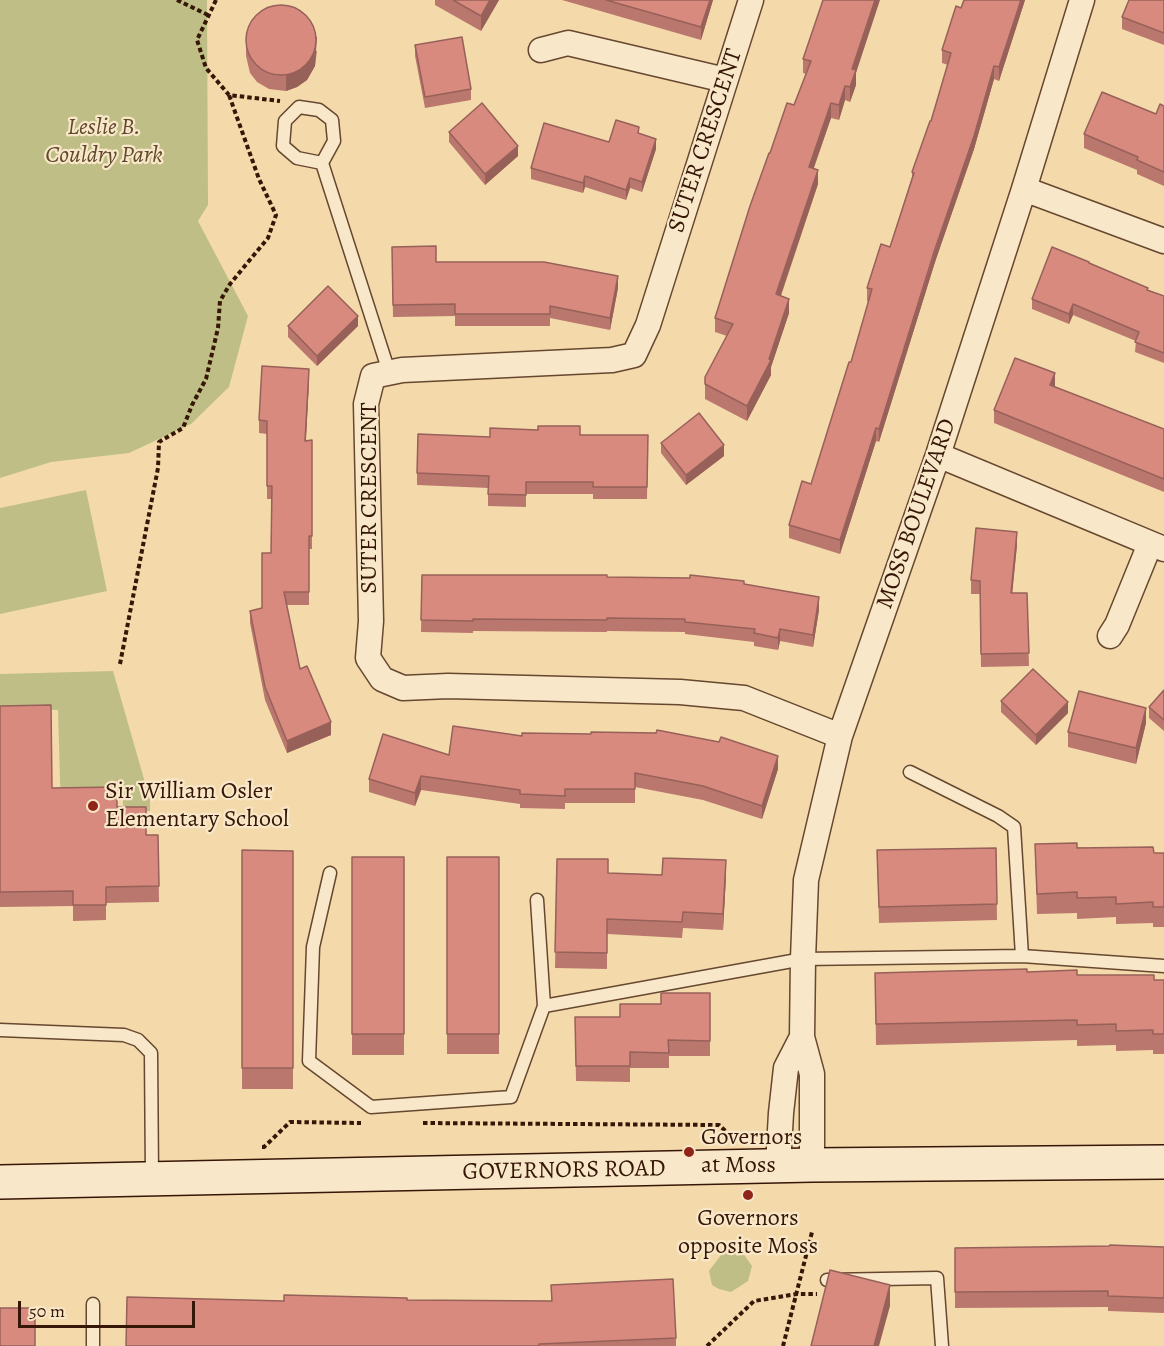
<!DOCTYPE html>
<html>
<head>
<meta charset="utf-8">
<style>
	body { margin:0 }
	#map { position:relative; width:1164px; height:1346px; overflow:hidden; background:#f4daab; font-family:Alegreya,serif }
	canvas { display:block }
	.scale { position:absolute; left:18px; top:1301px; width:177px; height:27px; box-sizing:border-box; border:3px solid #361606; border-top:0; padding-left:8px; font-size:18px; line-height:21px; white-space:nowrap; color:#361606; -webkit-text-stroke:4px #f8e7c8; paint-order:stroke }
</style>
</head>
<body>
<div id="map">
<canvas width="1164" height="1346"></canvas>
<div class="scale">50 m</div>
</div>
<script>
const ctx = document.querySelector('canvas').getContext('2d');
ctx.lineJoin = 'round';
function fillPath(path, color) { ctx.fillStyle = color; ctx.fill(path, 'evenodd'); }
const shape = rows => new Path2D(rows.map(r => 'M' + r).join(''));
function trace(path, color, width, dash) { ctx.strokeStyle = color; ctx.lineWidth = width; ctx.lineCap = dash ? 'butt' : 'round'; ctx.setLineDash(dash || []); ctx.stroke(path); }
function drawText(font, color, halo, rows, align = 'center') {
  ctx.font = font + ' Alegreya,serif'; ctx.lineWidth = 4.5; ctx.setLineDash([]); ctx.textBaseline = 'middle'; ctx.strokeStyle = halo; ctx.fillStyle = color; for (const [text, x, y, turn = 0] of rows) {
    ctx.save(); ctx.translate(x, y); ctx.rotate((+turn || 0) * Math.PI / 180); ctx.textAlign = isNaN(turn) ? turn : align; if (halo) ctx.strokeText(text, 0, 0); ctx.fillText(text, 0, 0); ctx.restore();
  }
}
const green = shape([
	[0,0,207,0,208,205,198,221,248,316,229,387,191,424,129,453,51,462,0,478],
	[86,490,107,591,0,614,0,508],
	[113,671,150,800,150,811,123,812,123,796,80,798,61,813,58,710,0,708,0,674],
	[724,1251,742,1252,752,1266,748,1281,731,1292,719,1289,712,1285,709,1271]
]);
const path = shape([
	[177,0,208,15],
	[216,0,197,40,206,68,229,95,280,101],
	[120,664,158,468,159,442,183,428,192,405,206,379,218,328,220,301,230,284,268,238,276,215,259,179,229,95],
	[423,1123,719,1125,734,1139],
	[262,1147,264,1147,290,1122,361,1123],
	[707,1346,754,1301,797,1294,817,1294],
	[783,1346,812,1232]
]);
const lane = shape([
	[322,163,297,158,283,146,285,121,299,107,319,110,332,120,334,141,322,163,389,372],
	[910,772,998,816,1014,827,1022,956],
	[330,873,313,947,309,1061,371,1107,511,1097,544,1006,537,900],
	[544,1006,803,959,1022,956,1164,966],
	[0,1030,124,1035,138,1040,151,1053,152,1178],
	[827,1280,937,1278,942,1346],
	[93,1304,93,1346]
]);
const street = shape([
	[751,0,648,325,634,355,612,360,402,370,373,376,366,404,371,621,368,658,382,679,403,688,448,686,680,692,744,698,840,736],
	[541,50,568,43,725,80],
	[1024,189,1164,241],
	[938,455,1164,549],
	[1110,636,1117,625,1150,544],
	[812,1165,812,1074,802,1037,803,959,806,880,840,736,938,455,1024,189,1082,0],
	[778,1166,781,1113,786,1068,802,1037]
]);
const secondary = shape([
	[0,1182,812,1165,1164,1162]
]);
const wall = shape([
	[435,0,499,0,481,31,435,5],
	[562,0,713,0,701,40],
	[964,0,1025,0,999,81,994,79,974,149,935,262,879,442,876,441,840,554,789,538,789,525,811,484,851,362,869,302,867,301,867,288,890,247,912,177,912,172,931,121,948,65,942,63,942,50,961,8],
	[1164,0,1164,45,1122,29,1122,17],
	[246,40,317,51,315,66,307,80,297,87,286,91,269,89,257,82,250,73,246,56],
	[415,45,471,89,471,100,425,108,415,56],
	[803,59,856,73,856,85,850,102,845,100,839,120,831,118,814,168,818,184,781,296,789,313,771,367,771,375,747,421,705,399,705,377,727,336,715,332,715,318,770,153,794,105,806,74,803,73],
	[1164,106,1164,186,1137,174,1137,170,1084,148,1084,134,1156,114],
	[449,132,518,156,485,185,449,142],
	[639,134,656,149,642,192,630,188,626,200,585,187,583,193,531,179,531,168,609,142],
	[392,247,436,262,618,288,610,330,550,318,550,326,455,326,455,316,393,317],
	[1089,263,1148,290,1164,296,1164,363,1135,352,1136,341,1073,315,1069,324,1032,309,1032,299],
	[288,326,358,326,317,366,288,337],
	[309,381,306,441,312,440,312,549,309,549,309,605,287,605,300,669,331,735,287,753,265,700,250,623,250,611,262,608,271,553,272,499,267,499,267,434,259,433,259,420],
	[1055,387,1164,429,1164,492,994,423,994,410],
	[580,435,648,435,647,499,593,499,593,494,526,494,526,507,488,506,488,488,417,485,417,473,490,437],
	[661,443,724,456,686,485,661,453],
	[1017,545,1012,593,1027,593,1029,666,981,667,980,594,971,594,971,580],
	[422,575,607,577,744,584,819,610,813,647,780,641,778,650,754,646,754,642,685,634,685,632,607,631,607,632,473,631,473,633,421,632],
	[1164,690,1164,731,1149,718,1149,707],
	[1001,701,1068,713,1036,745,1001,712],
	[0,706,52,788,117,807,146,835,158,835,159,902,106,903,106,920,73,921,73,906,0,907],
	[1146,723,1136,764,1068,747,1068,732],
	[522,736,778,769,762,819,703,800,635,787,635,803,565,803,565,809,520,808,520,804,421,790,415,806,369,792,369,779,449,755],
	[1035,844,1154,853,1164,853,1164,927,1153,927,1153,923,1116,924,1116,917,1077,919,1077,913,1037,914],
	[996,848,997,920,879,923,877,850],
	[242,850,293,851,293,1089,242,1089],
	[352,857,404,857,404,1055,352,1055],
	[447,857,499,857,499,1054,447,1054],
	[557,859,608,873,726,876,723,930,683,928,682,938,607,934,607,969,555,968],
	[1027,972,1154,980,1164,980,1164,1054,1153,1054,1153,1050,1116,1051,1116,1045,1077,1046,1077,1040,876,1045,875,973],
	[710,993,710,1056,669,1056,669,1068,630,1068,630,1082,576,1081,575,1017,620,1017,661,1004],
	[1164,1247,1164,1313,1108,1311,1108,1307,955,1308,955,1248],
	[551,1285,676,1338,676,1346,126,1346,284,1301,407,1300,551,1301]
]);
const shadedWall = shape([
	[490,0,499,0,481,31,481,16],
	[710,0,713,0,701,40,701,27],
	[875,0,880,0,856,73,856,85,850,102,850,87,852,69],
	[1021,0,1025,0,999,81,999,67],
	[317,36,315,66,307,80,297,87,286,91,286,75],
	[994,66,994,79,974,149,935,262,879,442,879,429],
	[845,86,845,100,839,120,839,105],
	[831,103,831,118,809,181,809,167],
	[656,139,656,149,642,192,642,182],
	[518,146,518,156,485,185,485,174],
	[818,170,818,184,776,309,776,294],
	[585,176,585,187,583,193,583,183],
	[630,178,630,188,626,200,626,190],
	[618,276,618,288,610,330,610,318],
	[789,299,789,313,771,367,771,375,747,421,747,406,769,359],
	[1073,304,1073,315,1069,324,1069,314],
	[358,316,358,326,317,366,317,356],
	[309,369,309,381,305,453,305,441],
	[1055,373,1055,387,1050,385],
	[876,428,876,441,840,554,840,540],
	[724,445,724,456,686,485,686,475],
	[1017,532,1017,545,1011,606,1011,593],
	[819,597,819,610,813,647,813,635],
	[780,629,780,641,778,650,778,638],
	[1068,702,1068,713,1036,745,1036,735],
	[1146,708,1146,723,1136,764,1136,748],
	[331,722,331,735,287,753,287,741],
	[778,756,778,769,762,819,762,806],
	[421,776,421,790,415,806,415,793],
	[726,860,726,876,723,930,723,914],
	[890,1285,890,1306,879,1346,874,1346]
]);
const building = shape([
	[453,0,490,0,481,16,453,0],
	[606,0,710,0,701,27,606,0],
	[823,0,875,0,852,69,856,70,850,87,845,86,839,105,831,103,809,167,818,170,776,294,789,299,769,359,771,360,747,406,705,384,705,377,733,324,715,318,750,206,769,153,770,153,787,103,794,105,811,61,803,59,823,0],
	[964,0,1021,0,999,67,994,66,974,136,935,249,879,429,876,428,840,540,789,525,802,481,811,484,849,362,851,362,872,289,867,288,881,244,890,247,914,173,912,172,930,121,931,121,951,53,942,50,956,6,961,8,964,0],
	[1129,0,1164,0,1164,33,1122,17,1129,0],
	'246 40a35 35 0 1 1 70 0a35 35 0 1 1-70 0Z',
	[462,37,471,89,425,97,415,45,462,37],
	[1102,92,1156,114,1160,104,1164,106,1164,172,1137,160,1138,157,1084,134,1102,92],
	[482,103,518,146,485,174,449,132,482,103],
	[616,120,639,127,638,133,656,139,642,182,630,178,626,190,585,176,583,183,531,168,544,123,609,142,616,120],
	[436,246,436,262,544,262,618,276,610,318,550,306,550,314,455,314,455,304,393,305,392,247,436,246],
	[1052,247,1089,262,1089,263,1148,288,1147,290,1164,296,1164,353,1135,342,1139,332,1073,304,1069,314,1032,299,1052,247],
	[328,286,358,316,317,356,288,326,328,286],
	[1015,358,1055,373,1050,385,1164,429,1164,479,994,410,1015,358],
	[262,366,309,369,305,441,312,440,312,536,309,536,309,592,284,592,300,669,307,666,331,722,287,741,265,687,250,611,262,608,262,553,271,553,272,486,267,486,267,421,259,420,262,366],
	[699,413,724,445,686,475,661,443,699,413],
	[538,426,580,426,580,435,648,435,647,487,593,487,593,482,526,482,526,495,488,494,489,476,417,473,418,434,490,437,490,428,538,430,538,426],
	[976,528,1017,532,1011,593,1027,593,1029,653,981,654,980,581,971,580,976,528],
	[422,575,607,575,607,577,690,578,690,575,744,581,744,584,819,597,813,635,780,629,778,638,754,633,755,629,685,622,685,619,607,618,607,620,473,619,473,621,421,620,422,575],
	[1033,669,1068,702,1036,735,1001,701,1033,669],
	[1164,690,1164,720,1149,707,1164,690],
	[1079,691,1146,708,1136,748,1068,732,1079,691],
	[51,705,52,788,117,787,117,807,146,807,146,835,158,835,159,886,106,887,106,905,73,905,73,891,0,892,0,706,51,705],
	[453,726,522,736,522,733,591,734,591,732,656,733,657,730,719,742,721,737,778,756,762,806,703,786,635,773,635,789,565,789,565,796,520,794,520,790,421,776,415,793,369,779,383,734,449,755,453,726],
	[1077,843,1077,848,1153,847,1154,853,1164,853,1164,907,1153,907,1153,902,1116,904,1116,897,1077,898,1077,892,1037,894,1035,844,1077,843],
	[996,848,997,904,879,907,877,850,996,848],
	[242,850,293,851,293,1068,242,1068,242,850],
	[352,857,404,857,404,1034,352,1034,352,857],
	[447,857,499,857,499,1034,447,1034,447,857],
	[663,858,726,860,723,914,683,912,682,922,607,919,607,953,555,952,557,859,608,859,608,873,662,875,663,858],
	[1027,969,1027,972,1077,970,1077,975,1154,975,1154,980,1164,980,1164,1034,1153,1034,1153,1030,1116,1031,1116,1024,1077,1025,1077,1020,876,1024,875,973,1027,969],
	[661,993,710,993,710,1041,668,1040,669,1053,630,1052,630,1066,576,1066,575,1017,620,1017,620,1004,661,1004,661,993],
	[1110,1245,1164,1247,1164,1298,1108,1296,1108,1291,955,1292,955,1248,1109,1246,1110,1245],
	[830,1270,890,1285,874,1346,811,1346,830,1270],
	[673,1279,676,1338,539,1344,539,1346,126,1346,127,1297,284,1301,284,1295,407,1298,407,1300,552,1301,551,1285,673,1279],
	[0,1308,35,1308,35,1346,0,1346,0,1308]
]);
const markers = [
	[93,806,6,"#8f2418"],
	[689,1152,6,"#8f2418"],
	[748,1195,6,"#8f2418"]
];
const parkNames = [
	["Leslie B.",104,128],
	["Couldry Park",104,156]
];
const streetNames = [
	["SUTER CRESCENT",706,141,-72],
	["SUTER CRESCENT",370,498,-90],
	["MOSS BOULEVARD",917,514,-71],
	["GOVERNORS ROAD",564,1171,-1]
];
const poiNames = [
	["Sir William Osler",105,792],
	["Elementary School",105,820],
	["Governors",701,1138],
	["at Moss",701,1166],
	["Governors",748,1219,"center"],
	["opposite Moss",748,1247,"center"]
];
fillPath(green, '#bfbe86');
trace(lane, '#66472f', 15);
trace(street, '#66472f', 27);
trace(secondary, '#361606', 36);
trace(path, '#361606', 4, [4.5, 3]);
trace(lane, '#f8e7c8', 12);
trace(street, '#f8e7c8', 24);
trace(secondary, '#f8e7c8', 33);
fillPath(wall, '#ba776d');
fillPath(shadedWall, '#976159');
fillPath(building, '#d88a7f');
trace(building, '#976159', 1.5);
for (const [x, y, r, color] of markers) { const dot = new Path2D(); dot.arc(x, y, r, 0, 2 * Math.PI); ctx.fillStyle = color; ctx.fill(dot); trace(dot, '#f8e7c8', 2); }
drawText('italic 24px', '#5f482c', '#f8e7c8', parkNames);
drawText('24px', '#361606', '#f8e7c8', streetNames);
drawText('24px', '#361606', '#f8e7c8', poiNames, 'left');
</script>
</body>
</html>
